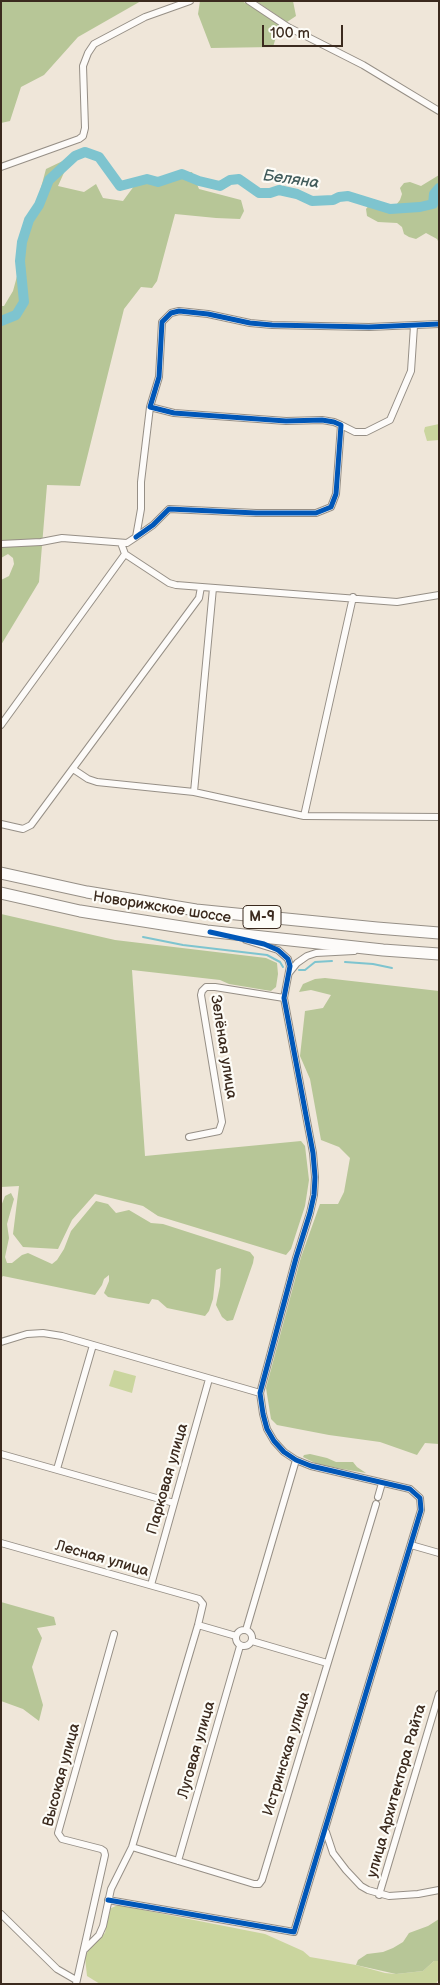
<!DOCTYPE html>
<html>
<head>
<meta charset="utf-8">
<style>
	body { margin:0 }
	#map { position:relative; width:440px; height:1985px; overflow:hidden; background:#efe6d9; font-family:"Balsamiq Sans",sans-serif }
	canvas { display:block }
	.frame { position:absolute; inset:0; border:2px solid #3b2a1e; pointer-events:none }
	.scale { position:absolute; left:262px; top:25px; width:81px; height:22px; box-sizing:border-box; border:2px solid #3b2a1e; border-top:0; padding-left:6px; font-size:15px; line-height:18px; white-space:nowrap; color:#3b2a1e; -webkit-text-stroke:4px #fdfcf7; paint-order:stroke }
</style>
</head>
<body>
<div id="map">
<canvas width="440" height="1985"></canvas>
<div class="frame"></div>
<div class="scale">100 m</div>
</div>
<script>
const ctx = document.querySelector('canvas').getContext('2d');
ctx.lineJoin = 'round';
function fillPath(path, color) { ctx.fillStyle = color; ctx.fill(path, 'evenodd'); }
const shape = rows => new Path2D(rows.map(r => 'M' + r).join(''));
function trace(path, color, width, dash) { ctx.strokeStyle = color; ctx.lineWidth = width; ctx.lineCap = dash ? 'butt' : 'round'; ctx.setLineDash(dash || []); ctx.stroke(path); }
function drawText(font, color, halo, rows, align = 'center') {
  ctx.font = font + ' "Balsamiq Sans",sans-serif'; ctx.lineWidth = 4.5; ctx.setLineDash([]); ctx.textBaseline = 'middle'; ctx.strokeStyle = halo; ctx.fillStyle = color; for (const [text, x, y, turn = 0] of rows) {
    ctx.save(); ctx.translate(x, y); ctx.rotate((+turn || 0) * Math.PI / 180); ctx.textAlign = isNaN(turn) ? turn : align; if (halo) ctx.strokeText(text, 0, 0); ctx.fillText(text, 0, 0); ctx.restore();
  }
}
const green = shape([
	[439,424,439,440,427,441,424,431,425,427],
	[114,1370,136,1376,132,1393,109,1386],
	[118,1905,265,1934,303,1951,310,1957,356,1965,385,1973,396,1974,423,1971,434,1961,439,1961,439,1978,436,1984,100,1984,87,1976,85,1957,92,1943,105,1933,109,1909]
]);
const forest = shape([
	[1,1,141,1,78,37,44,75,21,87,10,121,1,123],
	[200,1,242,1,280,24,273,47,211,48,198,14],
	[256,1,293,1,296,16,287,22],
	[71,157,58,186,84,192,96,184,103,198,123,201,137,182,192,172,199,189,241,200,244,211,240,219,216,218,175,214,157,281,152,288,141,287,124,309,80,486,47,485,39,582,1,645,1,580,9,576,14,564,13,558,8,554,1,558,1,306,4,306,13,291,46,169],
	[439,175,439,243,437,239,426,233,416,239,409,237,404,234,402,227,397,223,378,222,367,216,366,209,370,204,396,205,400,200,402,194,400,188,404,183,410,182,421,186],
	[1,914,115,940,266,958,277,963,278,974,276,987,271,991,229,984,220,980,132,970,145,1156,301,1141,305,1146,309,1180,305,1206,291,1249,286,1255,158,1216,143,1206,95,1194,72,1220,58,1249,23,1247,13,1234,19,1186,1,1187],
	[325,978,439,991,439,1444,425,1443,417,1455,380,1442,329,1435,277,1425,271,1419,266,1388,301,1257,320,1204,338,1204,344,1192,350,1158,339,1147,321,1140,310,1079,300,1056,305,1011,323,1008,331,995,311,990,299,992,303,984,315,979],
	[11,1193,14,1199,7,1224,9,1238,5,1257,7,1263,12,1263,22,1255,28,1253,52,1264,57,1260,64,1249,71,1231,96,1201,108,1204,116,1213,129,1210,151,1223,163,1224,250,1252,254,1257,253,1263,233,1320,227,1321,222,1317,216,1305,220,1286,221,1268,216,1270,213,1299,209,1311,205,1316,167,1308,158,1300,152,1299,149,1304,108,1297,104,1293,109,1281,109,1275,104,1279,102,1285,95,1295,3,1276,1,1278,1,1206,5,1196],
	[310,1454,327,1458,336,1462,353,1462,357,1467,366,1473,319,1465,303,1457,304,1455],
	[1,1602,54,1617,56,1625,37,1628,42,1638,32,1667,43,1705,39,1721,23,1709,1,1701],
	[439,1919,439,1961,434,1961,423,1971,396,1974,356,1965,358,1960,367,1954,383,1952,393,1948,403,1942,409,1933,428,1926]
]);
const stream = shape([
	[143,937,183,945,267,955,280,962,283,967],
	[345,962,373,964,392,968],
	[299,970,305,970,315,962,332,961]
]);
const river = shape([
	[1,321,16,315,24,302,20,261,22,242,29,220,39,205,49,180,75,156,85,152,99,157,120,186,147,179,158,182,182,174,199,181,220,186,230,180,239,179,259,193,270,193,279,190,297,194,312,201,333,200,339,197,348,196,390,209,420,207,433,204,434,194,439,188]
]);
const minor = shape([
	[249,1,288,27,363,65,439,111],
	[1,167,79,139,83,136,85,128,83,66,88,53,94,44,145,17,190,1],
	[341,425,355,432,366,432,390,420,411,371,414,326],
	[136,537,153,525,169,509,256,513,316,513,331,507,336,494,341,425,334,422,322,420,286,421,174,413,150,407,159,377,162,322,171,313,179,311,208,314,250,323,272,325,369,327,439,324],
	[121,543,125,554,169,583,176,585,397,602,439,595],
	[1,544,41,542,62,538,127,543,136,537,141,509,141,482,150,407],
	[1,725,125,554],
	[73,769,88,779,97,782,194,792,304,816,439,817],
	[194,792,213,588],
	[304,816,353,597],
	[1,824,23,829,31,825,199,598,201,587],
	[289,973,297,963,307,956,316,953,354,951],
	[189,1137,219,1131,222,1122,201,995,202,991,206,987,215,987,284,998],
	[1,1342,27,1334,43,1333,62,1336,260,1393],
	[1,1454,174,1503],
	[57,1469,93,1345],
	[378,1497,382,1483],
	[1,1543,199,1599,203,1604,198,1625,132,1847,111,1889,103,1926,99,1935,84,1950],
	[411,1545,439,1553],
	[151,1585,209,1379],
	[198,1625,236,1636],
	'236 1638a8 8 0 1 1 16 0a8 8 0 1 1-16 0Z',
	[246,1630,296,1460],
	[252,1641,327,1663],
	[326,1832,333,1853,346,1870,361,1886,368,1890,389,1896,418,1894,439,1890],
	[132,1847,254,1884,259,1884,262,1880,376,1504],
	[178,1861,240,1646],
	[379,1895,439,1694],
	[108,1900,294,1932,421,1510,420,1498,410,1489,311,1466,296,1460,284,1452,274,1441,267,1429,263,1414,260,1393,296,1258,310,1213,314,1195,315,1177,313,1153,284,998,290,966,288,959,278,950,246,940],
	[1,1914,57,1969,76,1980],
	[76,1984,105,1855,104,1851,101,1849,62,1839,58,1833,114,1634]
]);
const motorway = shape([
	[1,873,87,892,196,910,377,928,439,933],
	[1,893,80,911,207,931,383,950,439,954]
]);
const cycleway = shape([
	[136,537,153,525,169,509,256,513,316,513,331,507,336,494,341,425,334,422,322,420,286,421,174,413,150,407,159,377,162,322,171,313,179,311,208,314,250,323,272,325,369,327,439,324],
	[108,1900,294,1932,421,1510,420,1498,410,1489,311,1466,296,1460,284,1452,274,1441,267,1429,263,1414,260,1393,296,1258,310,1213,314,1195,315,1177,313,1153,284,998,290,966,288,959,278,950,264,944,210,932]
]);
const shields = [
	[262,917,38]
];
const shieldNames = [
	["М-9",262,917]
];
const streetNames = [
	["Новорижское шоссе",162,908,9],
	["Зелёная улица",223,1047,81],
	["Парковая улица",168,1479,-74],
	["Лесная улица",102,1559,16],
	["Луговая улица",197,1750,-74],
	["Истринская улица",287,1754,-73],
	["Высокая улица",62,1775,-75],
	["улица Архитектора Райта",397,1791,-74]
];
const waterNames = [
	["Беляна",291,180,8]
];
fillPath(green, '#cad59e');
fillPath(forest, '#b7c697');
trace(stream, '#7ec4cf', 2);
trace(river, '#7ec4cf', 10);
trace(minor, '#968f86', 8);
trace(motorway, '#968f86', 13);
trace(minor, '#fdfbf9', 6);
trace(motorway, '#fdfbf9', 11);
trace(cycleway, '#0057b8', 5);
for (const [x, y, w] of shields) { const box = new Path2D(); box.roundRect(x - w / 2, y - 11.5, w, 23, 4); ctx.fillStyle = '#fdfcf7'; ctx.fill(box); trace(box, '#3b2a1e', 1); }
drawText('bold 14px', '#3b2a1e', null, shieldNames);
drawText('15px', '#3b2a1e', '#fdfcf7', streetNames);
drawText('italic 16px', '#415b5b', '#fdfcf7', waterNames);
</script>
</body>
</html>
